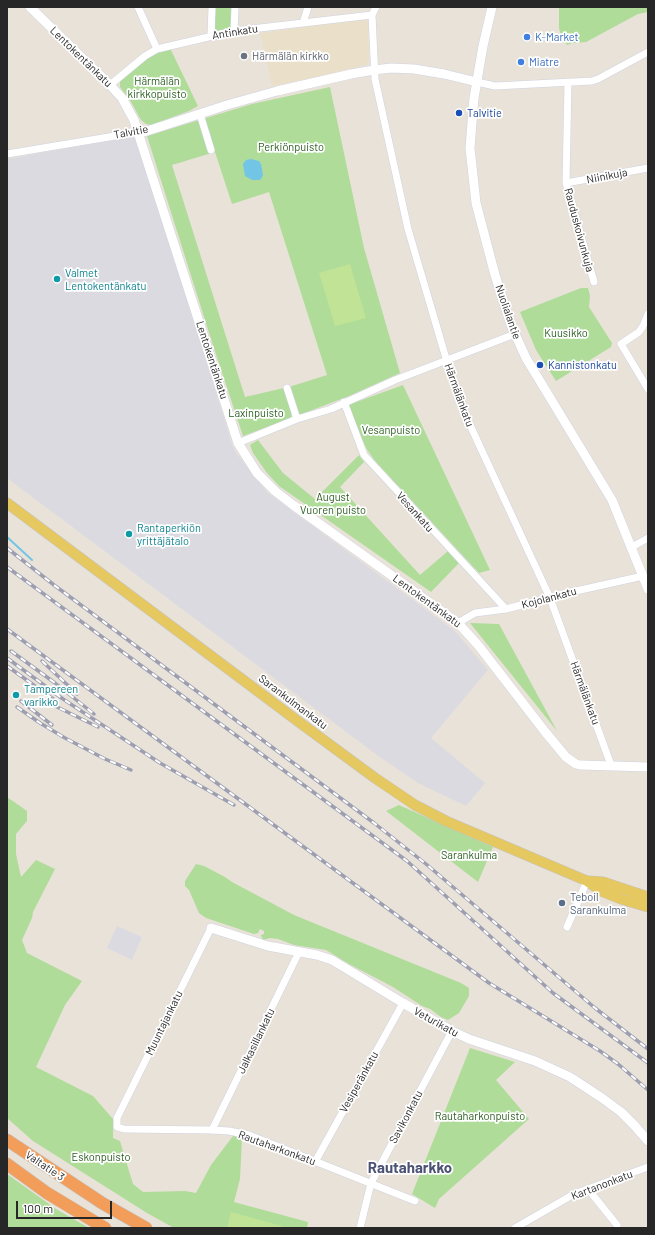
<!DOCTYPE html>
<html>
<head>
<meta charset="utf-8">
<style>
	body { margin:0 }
	#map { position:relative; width:655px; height:1235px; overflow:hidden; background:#e9e2d9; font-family:Barlow,sans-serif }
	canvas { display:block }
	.frame { position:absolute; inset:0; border:8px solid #272727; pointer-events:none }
	.scale { position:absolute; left:16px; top:1201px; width:96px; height:18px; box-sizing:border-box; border:2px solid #272727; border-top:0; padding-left:5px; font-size:12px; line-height:14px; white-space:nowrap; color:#272727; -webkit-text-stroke:3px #fff; paint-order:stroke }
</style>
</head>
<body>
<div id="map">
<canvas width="655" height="1235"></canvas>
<div class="frame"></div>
<div class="scale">100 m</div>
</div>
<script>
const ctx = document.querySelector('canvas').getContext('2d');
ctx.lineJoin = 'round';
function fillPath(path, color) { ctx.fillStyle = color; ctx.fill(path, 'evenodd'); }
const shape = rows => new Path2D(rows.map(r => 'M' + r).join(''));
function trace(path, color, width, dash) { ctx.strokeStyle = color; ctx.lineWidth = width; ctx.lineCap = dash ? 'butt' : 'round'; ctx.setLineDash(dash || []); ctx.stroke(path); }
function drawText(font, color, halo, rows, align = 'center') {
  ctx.font = font + ' Barlow,sans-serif'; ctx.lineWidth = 3.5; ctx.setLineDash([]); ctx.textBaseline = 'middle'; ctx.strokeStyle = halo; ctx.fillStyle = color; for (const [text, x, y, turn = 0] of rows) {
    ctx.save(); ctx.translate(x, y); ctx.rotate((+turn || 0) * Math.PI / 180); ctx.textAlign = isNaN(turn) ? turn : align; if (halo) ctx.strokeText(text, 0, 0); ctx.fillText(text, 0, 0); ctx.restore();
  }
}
const industrial = shape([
	[136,136,234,450,268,493,455,631,488,670,431,738,485,783,466,806,418,783,377,755,7,478,7,159],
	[117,926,142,937,132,960,107,948]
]);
const education = shape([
	[363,19,368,21,368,25,369,60,368,64,324,76,272,86,260,33]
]);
const green = shape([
	[214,7,232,7,232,25,229,29,217,32,213,26],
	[559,7,648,7,648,12,638,14,586,42,572,43,567,45,566,43,563,43,559,28],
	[170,48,198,106,189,111,151,125,146,124,141,120,130,100,120,87,120,80,145,59,157,52],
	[330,87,364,248,400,373,349,396,299,415,289,387,327,375,269,192,232,204,215,152,172,165,245,397,284,388,292,412,291,418,243,436,211,339,147,136,252,104],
	[581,288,588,288,590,296,589,307,612,343,611,347,556,381,536,350,520,312],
	[403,385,490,570,479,573,375,461,366,448,348,405],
	[258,440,283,473,315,499,359,455,364,462,340,487,420,575,448,551,459,563,431,592,279,486,267,473,253,453,250,445],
	[470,623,499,624,557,731],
	[7,797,27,811,27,821,16,834,16,854,21,877,36,860,55,869,33,912,32,918,22,940,27,953,82,981,65,1005,36,1067,93,1096,113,1119,113,1138,120,1141,133,1184,143,1192,185,1191,196,1193,211,1165,233,1136,242,1138,240,1179,234,1202,308,1222,307,1228,174,1228,147,1213,33,1141,7,1118],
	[399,805,493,847,478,882,386,811],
	[196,864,204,866,225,877,232,882,294,915,461,983,469,988,469,996,459,1013,448,1020,441,1017,430,1009,422,1006,393,987,349,964,326,950,294,945,278,939,270,938,263,940,261,935,264,934,264,931,260,929,258,933,254,934,206,918,199,913,189,890,185,886,185,881],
	[470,1048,515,1062,496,1080,529,1119,439,1199,435,1208,412,1194],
	[7,1174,56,1209,89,1228,7,1228]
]);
const pitch = shape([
	[350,264,366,318,335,326,319,273],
	[231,1212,282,1226,281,1228,227,1228]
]);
const water = shape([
	[251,159,259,161,261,164,263,175,261,179,259,180,252,180,245,176,243,164,246,160]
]);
const stream = shape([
	[7,537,32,560]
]);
const street = shape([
	[138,7,157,49],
	[376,7,372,15,375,79,408,229,450,372,470,425,550,598,611,765],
	[303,23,308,7],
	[234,31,235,7],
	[211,36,212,7],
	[477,82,495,86,592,81,598,79,648,52],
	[568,82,566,183,594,282],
	[110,85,145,56,157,49,234,31,372,15],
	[200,114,211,150],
	[7,154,139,132],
	[566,183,648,168],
	[648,314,643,326,639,332,621,344,648,389],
	[287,388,297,419],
	[344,402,364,455,506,609],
	[238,443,297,419,331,409,395,380,515,334],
	[632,547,648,538],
	[458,623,475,613,506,609,567,593,643,576],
	[567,927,587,881],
	[211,928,117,1118,117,1127,124,1129,212,1130,229,1131,249,1135,415,1201],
	[212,1130,299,952],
	[315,1162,403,1003],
	[588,1189,617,1225],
	[360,1228,371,1183,452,1031],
	[515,1228,574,1194,648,1167]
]);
const secondary = shape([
	[30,7,110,85,122,98,134,120,238,443,257,473,275,491,293,505,458,623,478,645,546,733,566,757,576,764,580,765,648,767],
	[492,7,483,46,474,98,470,148,476,203,495,275,511,325,526,358,612,500,648,589],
	[139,132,144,132,227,105,277,91,351,74,374,70,391,68,414,69,444,74,477,82],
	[211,928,268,946,317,955,332,960,403,1003,452,1031,469,1039,535,1061,570,1077,602,1098,621,1112,634,1125,648,1141]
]);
const primary = shape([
	[7,503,299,722,375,778,415,805,446,821,587,881,601,891,621,899,648,907],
	[589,881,603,882,648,897]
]);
const highway = shape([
	[7,1140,102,1203,146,1228],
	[7,1164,47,1193,105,1228]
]);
const rail = shape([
	[7,548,54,585,374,823,426,864,595,1008,648,1049],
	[7,567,407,861,553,993,648,1063],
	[7,629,489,983,600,1051,618,1064,648,1090],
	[11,651,55,683,94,714],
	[7,658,63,699,160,763,234,805],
	[42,661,77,694],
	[7,666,56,701],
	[21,701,52,725],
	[49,703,98,727],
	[17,707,40,723,65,738,105,759,131,770]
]);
const markers = [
	[527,37,4,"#3f7fe0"],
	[244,56,4,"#6b7280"],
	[521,62,4,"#3f7fe0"],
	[459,113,4,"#1a4fb4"],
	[57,279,4,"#0f9aa8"],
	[540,365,4,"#1a4fb4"],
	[129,534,4,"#0f9aa8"],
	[16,695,4,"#0f9aa8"],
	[562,903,4,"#5c6f8a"]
];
const streetNames = [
	["Antinkatu",235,32,-9],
	["Lentokentänkatu",81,57,44],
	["Talvitie",131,132,-10],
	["Niinikuja",607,176,-11],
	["Rauduskoivunkuja",579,230,75],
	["Nuolialantie",508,312,71],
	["Lentokentänkatu",212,360,72],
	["Härmälänkatu",459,395,70],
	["Vesankatu",415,512,48],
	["Kojolankatu",549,598,-15],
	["Lentokentänkatu",427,601,36],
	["Härmälänkatu",585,693,70],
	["Sarankulmankatu",293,702,37],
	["Veturikatu",436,1022,29],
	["Muuntajankatu",164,1023,-64],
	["Jalkasillankatu",256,1041,-64],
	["Vesiperänkatu",359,1082,-61],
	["Savikonkatu",406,1117,-62],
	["Rautaharkonkatu",277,1148,20],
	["Valtatie 3",45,1166,34],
	["Kartanonkatu",602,1185,-21]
];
const shopNames = [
	["K-Market",535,37],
	["Miatre",529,62]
];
const worshipNames = [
	["Härmälän kirkko",252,56]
];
const parkNames = [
	["Härmälän",157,81],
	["kirkkopuisto",157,94],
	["Perkiönpuisto",291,147],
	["Kuusikko",566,333],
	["Laxinpuisto",256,413],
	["Vesanpuisto",391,430],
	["August",333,497],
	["Vuoren puisto",333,510],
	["Sarankulma",469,855],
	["Rautaharkonpuisto",480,1116],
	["Eskonpuisto",101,1157]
];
const transitNames = [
	["Talvitie",467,113],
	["Kannistonkatu",548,365]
];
const cultureNames = [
	["Valmet",65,273],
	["Lentokentänkatu",65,286],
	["Rantaperkiön",137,528],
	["yrittäjätalo",137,541],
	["Tampereen",24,689],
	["varikko",24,702]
];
const serviceNames = [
	["Teboil",570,897],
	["Sarankulma",570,910]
];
const districtNames = [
	["Rautaharkko",410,1168]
];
fillPath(industrial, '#dcdae1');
fillPath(education, '#eadfc9');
fillPath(green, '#afdc98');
fillPath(pitch, '#c1e395');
fillPath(water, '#72c5e5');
trace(stream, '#72c5e5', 2);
trace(street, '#cfd2df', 8);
trace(secondary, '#cfd2df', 10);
trace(primary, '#c3c3c3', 11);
trace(highway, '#c3c3c3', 13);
trace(street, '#fff', 7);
trace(secondary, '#fff', 9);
trace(primary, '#e6c861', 10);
trace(highway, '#f29e5a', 12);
trace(rail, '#9d9fb0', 3.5);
trace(rail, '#fff', 2, [6]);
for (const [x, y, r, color] of markers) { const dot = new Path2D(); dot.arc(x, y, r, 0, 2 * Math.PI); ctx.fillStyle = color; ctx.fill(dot); trace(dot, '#fff', 1.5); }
drawText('11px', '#272727', '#fff', streetNames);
drawText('11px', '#366cbe', '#fff', shopNames, 'left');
drawText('11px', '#5b616d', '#fff', worshipNames, 'left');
drawText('11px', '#2a5d1e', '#fff', parkNames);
drawText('11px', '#164399', '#fff', transitNames, 'left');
drawText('11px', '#0d838f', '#fff', cultureNames, 'left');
drawText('11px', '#4e5e75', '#fff', serviceNames, 'left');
drawText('bold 15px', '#4b5274', '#fff', districtNames);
</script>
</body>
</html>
